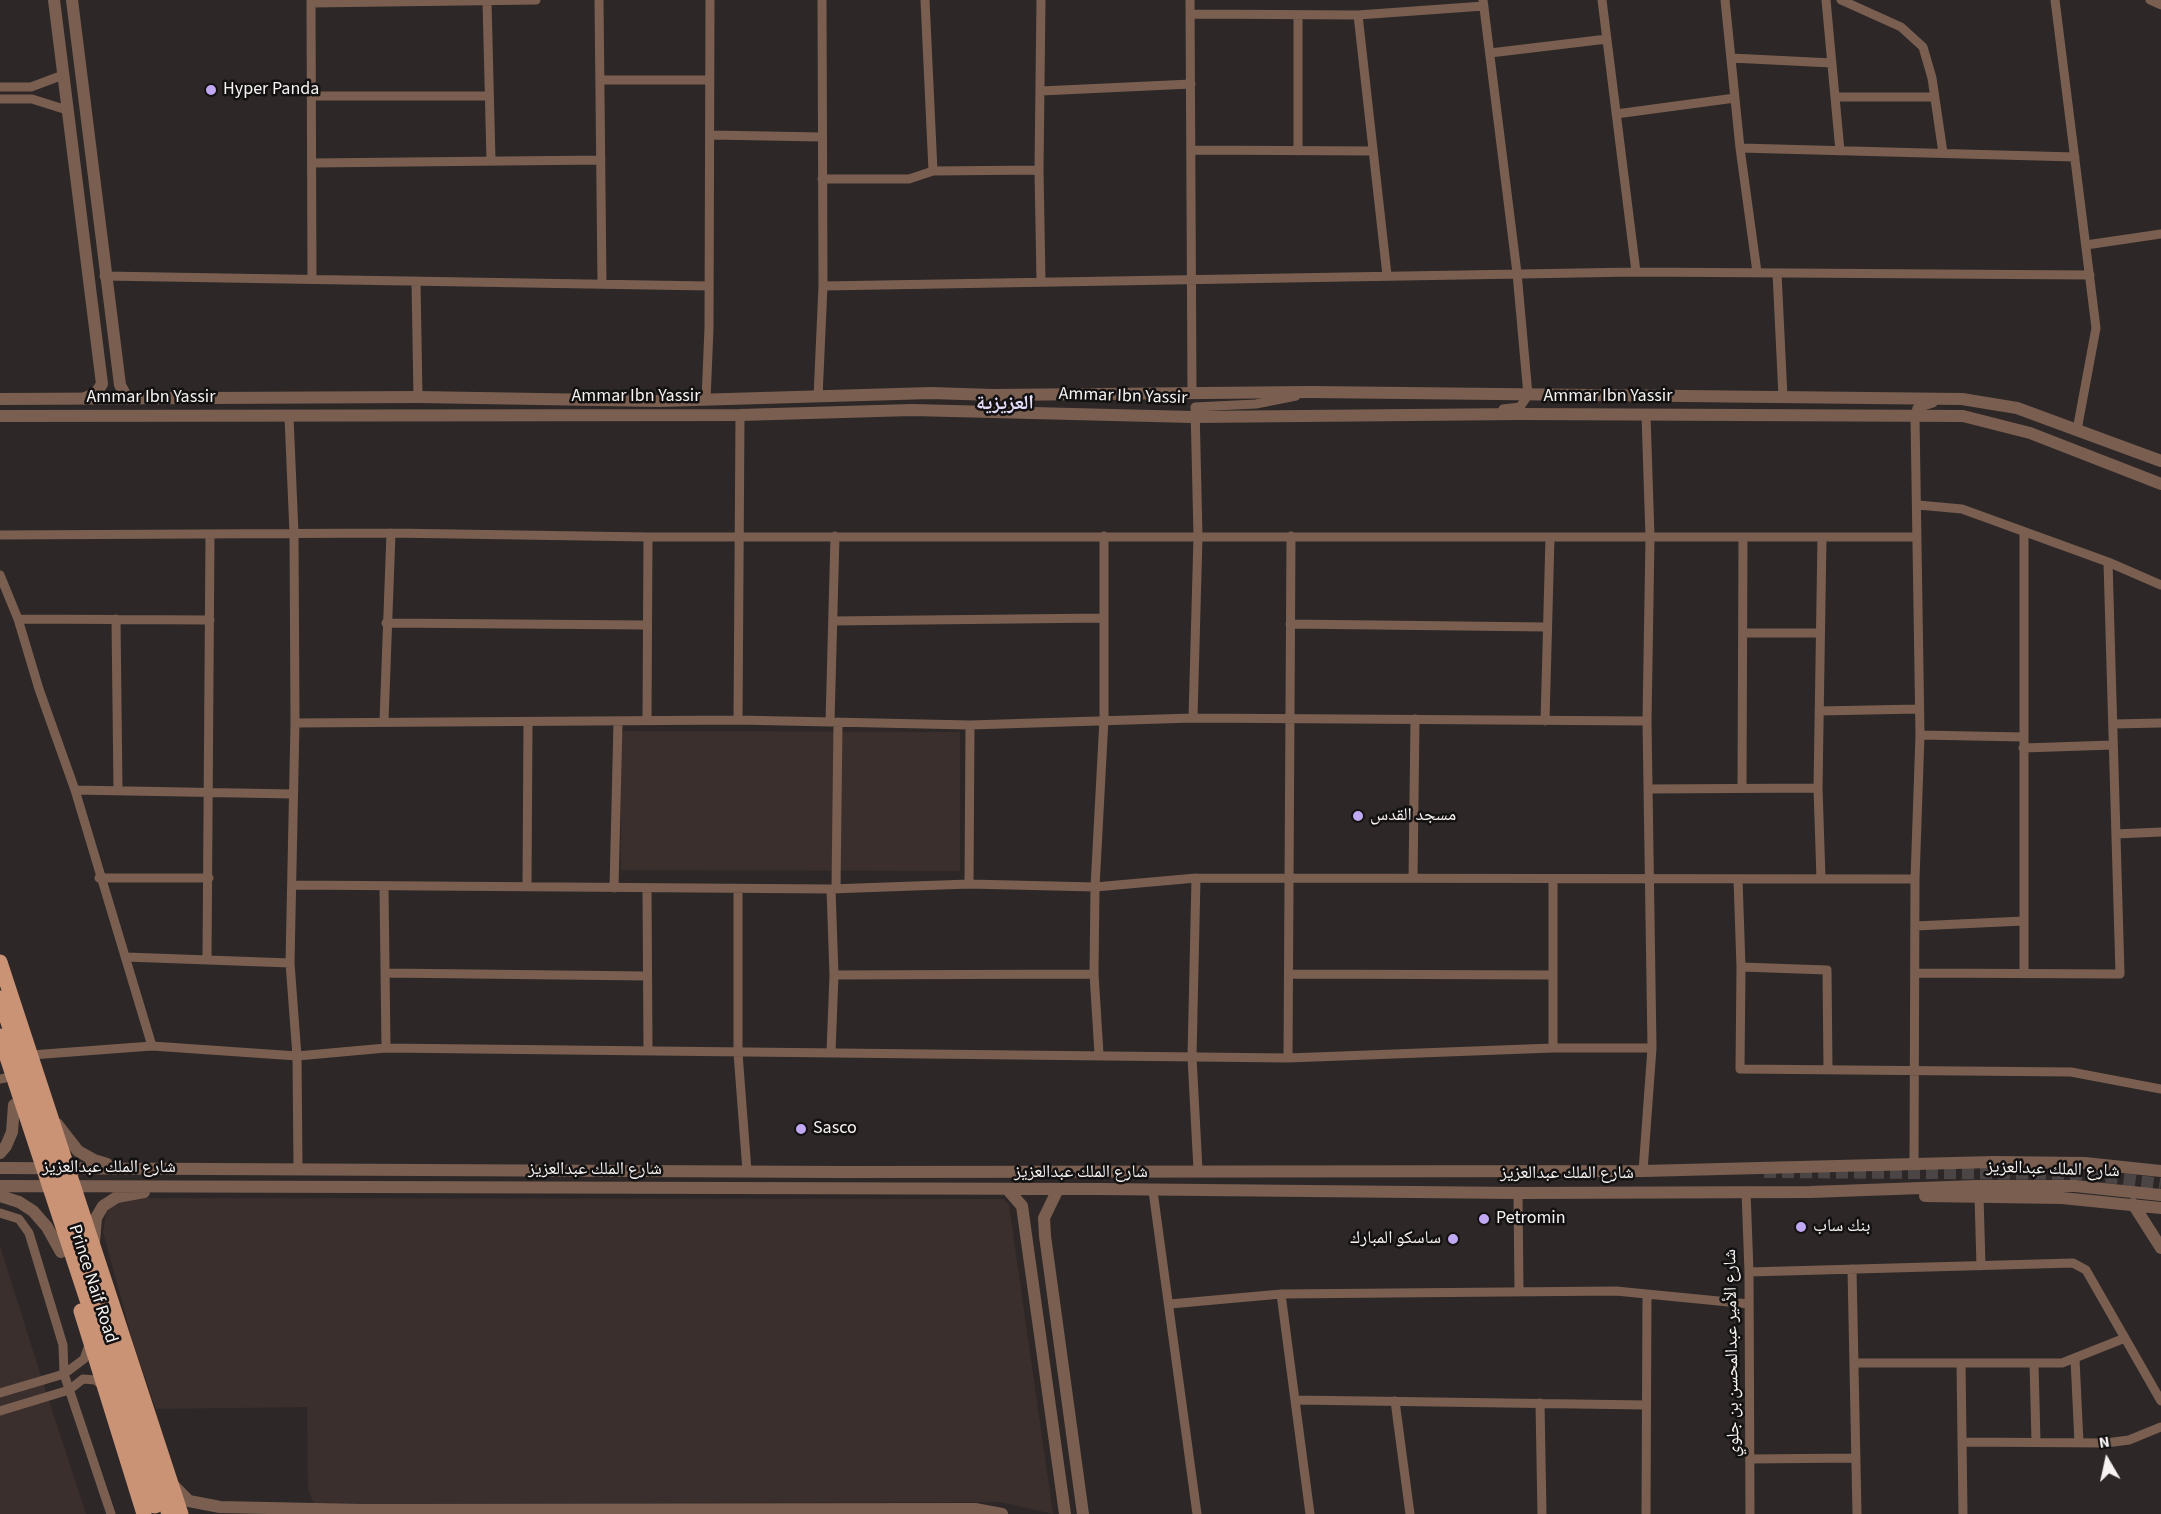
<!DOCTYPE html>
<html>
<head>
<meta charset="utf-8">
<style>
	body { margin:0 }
	#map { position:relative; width:2161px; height:1514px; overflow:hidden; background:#2d2827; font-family:"Source Sans 3",sans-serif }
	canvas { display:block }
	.north { position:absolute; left:2077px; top:1430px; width:60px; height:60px; -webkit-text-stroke:4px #131111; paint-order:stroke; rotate:351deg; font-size:16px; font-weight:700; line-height:24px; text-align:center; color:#f7f3f2 }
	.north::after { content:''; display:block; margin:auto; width:21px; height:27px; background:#f7f3f2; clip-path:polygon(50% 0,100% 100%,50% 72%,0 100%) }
</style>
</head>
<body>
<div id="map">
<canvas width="2161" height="1514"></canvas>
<div class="north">N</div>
</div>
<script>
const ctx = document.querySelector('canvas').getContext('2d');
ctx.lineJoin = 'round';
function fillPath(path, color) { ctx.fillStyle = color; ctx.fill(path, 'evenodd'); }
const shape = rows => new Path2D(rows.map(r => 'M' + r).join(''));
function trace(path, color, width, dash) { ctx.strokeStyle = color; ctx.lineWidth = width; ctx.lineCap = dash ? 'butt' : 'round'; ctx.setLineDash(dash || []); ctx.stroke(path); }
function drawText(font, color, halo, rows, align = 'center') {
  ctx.font = font + ' "Source Sans 3","Noto Naskh Arabic",sans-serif'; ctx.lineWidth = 5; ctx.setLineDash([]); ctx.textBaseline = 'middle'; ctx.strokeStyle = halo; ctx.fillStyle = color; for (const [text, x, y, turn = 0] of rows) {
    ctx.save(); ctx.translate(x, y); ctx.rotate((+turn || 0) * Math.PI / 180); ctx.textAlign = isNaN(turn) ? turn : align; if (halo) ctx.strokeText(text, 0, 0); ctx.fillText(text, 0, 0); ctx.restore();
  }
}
const built = shape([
	[621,731,960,732,960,871,621,870],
	[134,1198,1003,1199,1009,1205,1053,1514,1000,1502,314,1504,308,1489,307,1407,156,1409,134,1346,103,1232,106,1214,114,1202],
	[0,1246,47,1395,86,1514,0,1514]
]);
const tertiaryTunnel = shape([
	[1764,1172,2084,1174,2161,1184]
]);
const minor = shape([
	[311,0,312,279],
	[599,0,602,284],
	[925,0,933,171,1039,170],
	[1190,0,1192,393],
	[1483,0,1517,273,1528,395,1520,407,1503,409],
	[1602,0,1636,272],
	[1725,0,1740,148,1757,272],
	[1826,0,1840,151],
	[1841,0,1901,27,1923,47,1932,78,1943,153],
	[2055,0,2096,328,2077,430],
	[2150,0,2161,5],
	[487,1,491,161],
	[311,3,536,0],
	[1191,14,1358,15,1484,6],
	[1358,15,1387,275],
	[1490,53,1607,39],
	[1731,58,1832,63],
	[600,80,710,80],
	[0,87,31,87,63,75],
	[1041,91,1191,84],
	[312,96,489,96],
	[1835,97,1934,97],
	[0,99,32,99,67,110],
	[1616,114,1735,98],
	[710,135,822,137],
	[1740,148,2075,157],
	[1191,150,1373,151],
	[1298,151,1298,15],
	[312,163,601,160],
	[822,179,909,179,933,171],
	[2086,245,2161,234],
	[1777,273,1783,397],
	[104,276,709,286],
	[416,281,418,397],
	[1041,281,1039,170,1041,0],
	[823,286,1636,272,2090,275],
	[818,397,823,286,822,0],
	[706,400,709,328,710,0],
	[289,417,294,533,295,723,290,963,297,1056,298,1168],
	[1918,505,1962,509,2108,562,2161,585],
	[2024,532,2024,974],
	[0,535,391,533,648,537,1916,537],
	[0,575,18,619,39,689,75,790,152,1046],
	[18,619,210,620],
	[116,619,118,790],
	[833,621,1104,618],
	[386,623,645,625],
	[1290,624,1546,627],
	[1743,633,1820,633],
	[1819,711,1919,709],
	[1193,718,1198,536,1195,407,1256,404,1296,396],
	[647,720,648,537],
	[738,720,740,415],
	[384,721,391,533],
	[1545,721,1550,537],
	[830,722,835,536],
	[295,723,738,720,970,725,1193,718,1647,721],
	[2113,724,2161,723],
	[1920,735,2023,737],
	[2023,748,2113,745],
	[1742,788,1743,537],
	[1648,789,1818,788],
	[75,790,292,794],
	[2116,834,2161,832],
	[99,878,209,878],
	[1196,878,1192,1057,1198,1170],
	[1413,878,1415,719],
	[1738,879,1741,967,1740,1069,2071,1072,2161,1089],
	[1821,879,1818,788,1822,537],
	[969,884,970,725],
	[293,885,831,889,969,884,1095,887,1196,878,1915,879],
	[527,885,528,723],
	[384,887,386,1048],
	[614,888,618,722],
	[647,889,648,1049],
	[738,889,738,1053,747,1171],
	[831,889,834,975,831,1052],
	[836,889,838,722],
	[1915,926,2024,921],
	[126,957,290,963],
	[207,959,210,534],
	[1741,967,1827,970,1828,1069],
	[386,973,647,976],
	[1915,973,2120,974,2108,562],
	[1289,974,1553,975],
	[834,975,1094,974],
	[1553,1048,1553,879],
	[1099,1054,1094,974,1095,887,1104,719,1104,536],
	[31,1055,152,1046,297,1056,386,1048,1288,1058,1553,1048,1652,1048],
	[1288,1058,1291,536],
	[0,1079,5,1078],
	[1914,1165,1915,879,1920,735,1915,417,1917,408,1933,403],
	[1643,1171,1652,1048,1647,721,1650,537,1646,415],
	[1153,1191,1197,1514],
	[1746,1191,1749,1272,1750,1514],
	[1518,1193,1519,1292],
	[1979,1196,1981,1266],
	[0,1213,19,1219,29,1233,63,1345,64,1374,111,1514],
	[1852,1269,1857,1514],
	[1749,1272,2073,1263,2086,1270,2161,1401],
	[1281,1294,1310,1514],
	[1170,1304,1281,1294,1616,1291,1749,1304],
	[2075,1359,2079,1443],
	[1854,1363,2062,1363,2125,1338],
	[1961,1363,1963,1514],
	[2034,1363,2036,1442],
	[0,1393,64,1374,84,1359,89,1345],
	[1295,1400,1646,1405],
	[1395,1401,1410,1514],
	[1540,1403,1542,1514],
	[0,1411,69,1390,83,1379,95,1380,103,1386],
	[1962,1442,2106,1443,2129,1440,2161,1427],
	[1750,1459,1856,1458],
	[1646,1514,1647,1294]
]);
const tertiary = shape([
	[54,0,102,384,96,393,85,398],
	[72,0,120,385,126,396,134,399],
	[0,399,418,397,660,401,931,393,993,395,1311,392,1962,399,2017,408,2161,461],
	[0,416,740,415,912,410,1193,417,1519,414,1963,416,2030,433,2161,484],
	[57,1124,78,1151,94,1160,107,1164],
	[0,1153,6,1146,12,1132,14,1105],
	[0,1168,845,1172,1643,1171,1993,1162,2085,1163,2161,1171],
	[0,1186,1099,1189,1518,1193,1810,1192,1977,1186,2075,1186,2161,1195],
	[1058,1189,1044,1218,1045,1236,1083,1514],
	[1008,1190,1022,1206,1065,1514],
	[0,1196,19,1202,33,1211,47,1227,61,1252],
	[1925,1196,2062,1198,2161,1208],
	[2133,1204,2161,1248],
	[94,1242,96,1218,103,1206,117,1197,144,1192],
	[171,1483,189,1501,220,1507,362,1510,975,1509,1002,1514]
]);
const primary = shape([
	[0,962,181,1514],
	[0,998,169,1514],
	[0,1036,155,1506],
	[81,1311,144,1514]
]);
const markers = [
	[211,90,6,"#c1a8f3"],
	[1358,816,6,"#c1a8f3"],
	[801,1129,6,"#c1a8f3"],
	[1484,1219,6,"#c1a8f3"],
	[1801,1227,6,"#c1a8f3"],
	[1453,1239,6,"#c1a8f3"]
];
const poiNames = [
	["Hyper Panda",223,90],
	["مسجد القدس",1370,816],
	["Sasco",813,1129],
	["Petromin",1496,1219],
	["بنك ساب",1813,1227],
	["ساسكو المبارك",1441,1239,"right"]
];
const streetNames = [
	["Ammar Ibn Yassir",636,397],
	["Ammar Ibn Yassir",1123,397,2],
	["Ammar Ibn Yassir",1608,397],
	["Ammar Ibn Yassir",151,398],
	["شارع الملك عبدالعزيز",109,1168],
	["شارع الملك عبدالعزيز",595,1170],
	["شارع الملك عبدالعزيز",2053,1170,2],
	["شارع الملك عبدالعزيز",1081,1173],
	["شارع الملك عبدالعزيز",1567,1174],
	["Prince Naif Road",92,1284,72],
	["شارع الأمير عبدالمحسن بن جلوي",1733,1353,-91]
];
const neighbourhoodNames = [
	["العزيزية",1005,405]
];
fillPath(built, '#3b2f2d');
trace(tertiaryTunnel, '#4b4645', 12, [12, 6]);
trace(minor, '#7a5f51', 9);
trace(tertiary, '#7a5f51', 12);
trace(primary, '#ca9376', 15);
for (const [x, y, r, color] of markers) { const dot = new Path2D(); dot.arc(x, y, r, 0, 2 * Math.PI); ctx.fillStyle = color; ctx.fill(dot); trace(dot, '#131111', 2); }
drawText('18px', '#f7f3f2', '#131111', poiNames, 'left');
drawText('18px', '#f7f3f2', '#131111', streetNames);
drawText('bold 20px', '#e4dcf9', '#131111', neighbourhoodNames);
</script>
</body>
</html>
